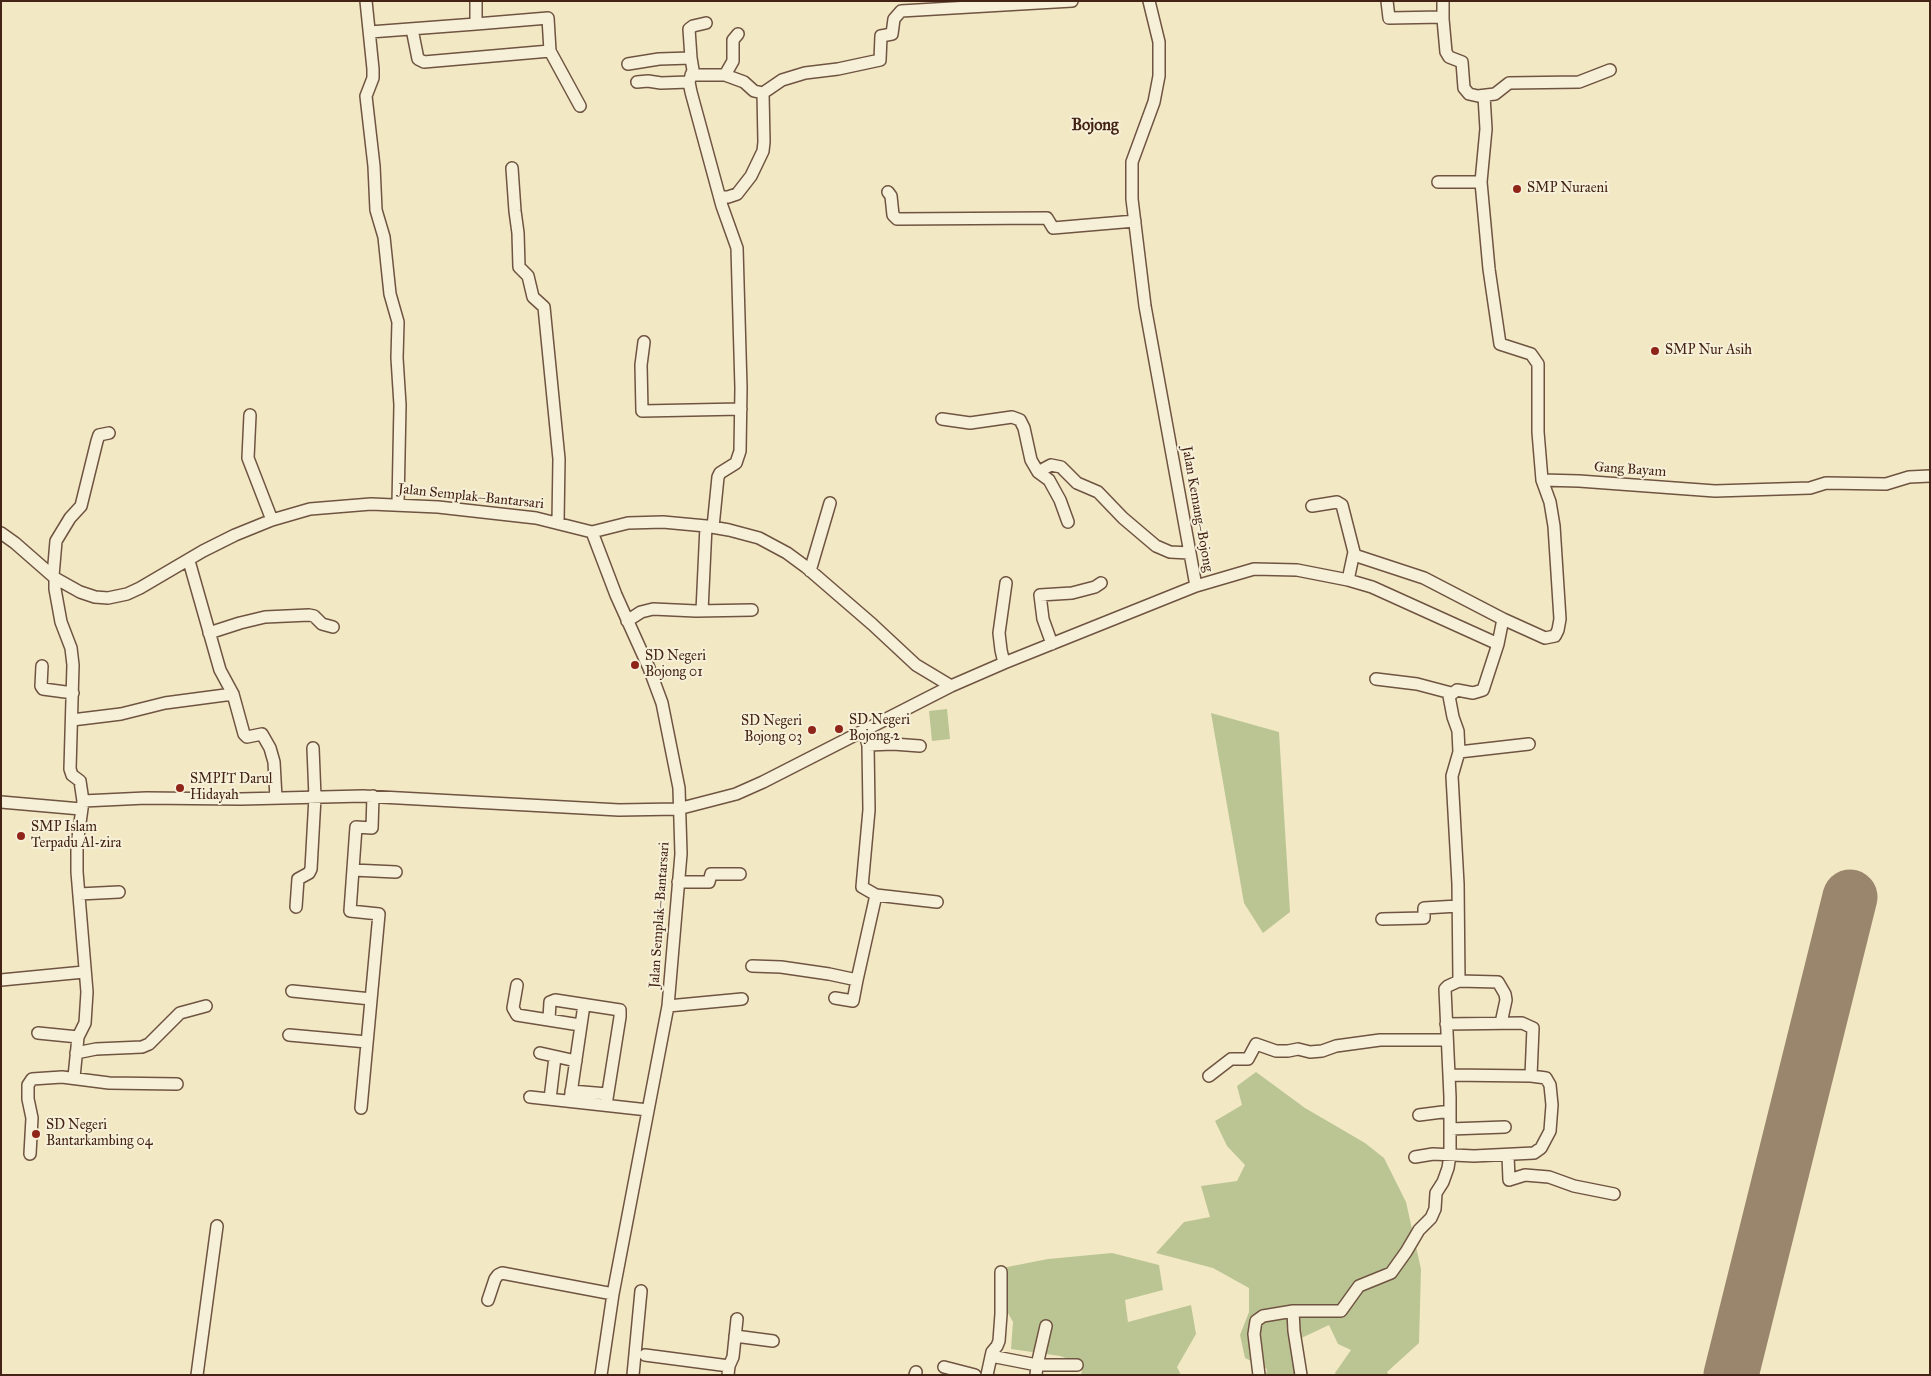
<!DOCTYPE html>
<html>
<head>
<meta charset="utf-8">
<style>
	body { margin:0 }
	#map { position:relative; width:1931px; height:1376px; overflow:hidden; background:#f2e8c4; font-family:"IM FELL Great Primer",serif }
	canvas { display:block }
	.frame { position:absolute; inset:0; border:2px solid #432315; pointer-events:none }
</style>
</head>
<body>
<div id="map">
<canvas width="1931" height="1376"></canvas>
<div class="frame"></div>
</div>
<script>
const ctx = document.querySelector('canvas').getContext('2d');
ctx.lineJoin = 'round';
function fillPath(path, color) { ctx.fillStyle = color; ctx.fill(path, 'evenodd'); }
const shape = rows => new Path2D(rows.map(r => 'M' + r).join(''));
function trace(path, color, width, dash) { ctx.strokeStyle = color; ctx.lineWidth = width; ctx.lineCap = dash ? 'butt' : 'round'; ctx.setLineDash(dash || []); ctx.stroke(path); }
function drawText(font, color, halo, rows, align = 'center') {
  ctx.font = font + ' "IM FELL Great Primer",serif'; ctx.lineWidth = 4; ctx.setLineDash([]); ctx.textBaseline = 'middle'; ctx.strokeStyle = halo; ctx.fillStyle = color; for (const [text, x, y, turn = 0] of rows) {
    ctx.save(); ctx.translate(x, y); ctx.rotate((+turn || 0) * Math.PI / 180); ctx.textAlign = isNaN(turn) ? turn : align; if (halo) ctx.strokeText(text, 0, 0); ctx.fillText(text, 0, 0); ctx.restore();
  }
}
const green = shape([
	[947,709,950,739,932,741,929,711],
	[1211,713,1279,732,1290,912,1263,933,1244,903],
	[1256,1072,1305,1108,1365,1143,1384,1158,1406,1202,1421,1269,1419,1343,1387,1372,1389,1375,1336,1375,1335,1373,1351,1350,1338,1344,1329,1325,1295,1341,1296,1375,1266,1375,1267,1369,1245,1358,1240,1335,1249,1312,1249,1288,1213,1268,1156,1253,1184,1222,1210,1217,1201,1186,1237,1181,1245,1165,1227,1146,1215,1121,1242,1105,1237,1086],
	[1112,1253,1159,1265,1163,1290,1125,1300,1128,1322,1191,1305,1196,1334,1177,1367,1181,1375,1081,1375,1083,1364,1060,1356,1011,1349,1013,1322,999,1297,997,1269,1048,1259]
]);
const runway = shape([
	[1731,1375,1850,897]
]);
const minor = shape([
	[366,1,373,69,373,78,366,96,367,105,374,166,376,210,384,237,390,294,398,322,397,358,400,405,398,504],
	[476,1,476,24],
	[1149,1,1159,42,1159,76,1154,102,1132,162,1132,199,1145,306,1196,586],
	[1387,1,1389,18,1443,17],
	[1443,1,1443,19,1446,52,1449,57,1462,62,1464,88,1469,94,1478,96,1495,94,1509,83,1579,82,1610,70],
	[370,32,476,24,548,18,550,51,424,62,418,59,412,29],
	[550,51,580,106],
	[691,58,689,29,693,26,706,23],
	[628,64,659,59,691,58,693,70,689,82,691,92,722,206,737,248,741,388,740,451,736,463,720,473,718,477,713,527],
	[691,75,725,75,744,82,754,91,763,93,782,80,805,73,838,69,880,60,881,36,892,34,894,19,901,11,1072,1],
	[725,75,733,61,733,40,738,34],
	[637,82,648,81,661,83,689,82],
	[1484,96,1486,129,1481,182,1489,269,1500,344,1531,354,1538,364,1538,432,1542,480],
	[512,168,515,211,518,233,519,267,528,276,533,297,544,307,559,459,558,522],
	[1438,182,1481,182],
	[888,192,891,196,893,215,897,219,1047,218,1053,228,1135,221],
	[720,197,728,197,737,194,751,176,763,151,764,142,763,93],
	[644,342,641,365,642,411,741,409],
	[250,415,248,458,272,520],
	[942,419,970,423,1012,417,1020,420,1024,428,1031,460,1038,472,1049,480,1060,500,1068,522],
	[1038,472,1051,465,1061,467,1077,483,1098,492,1123,518,1156,546,1170,552,1189,553],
	[1312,506,1337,502,1342,505,1354,552,1348,580],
	[592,532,628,523,663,522,706,526,729,530,759,538,787,553,806,567,872,624,916,665,951,686],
	[1,533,15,543,55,578,80,592,95,597,108,598,127,594,140,588,203,551,235,535,272,520,310,509,371,504,438,507,536,518,592,532,616,595,649,668,662,703,679,788,681,854,668,1006,613,1294,601,1375],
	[189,561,220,670,233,694,244,734,247,737,262,734,270,748,274,762,276,798],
	[810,571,830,503],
	[53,576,56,541,70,518,81,506,97,441,99,435,109,433],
	[55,578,55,589,61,622,71,648,73,665,70,769,72,775,80,781,83,801,77,845,77,872,87,992,85,1023,78,1037,74,1077],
	[702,611,706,526],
	[1503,619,1545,638,1555,636,1558,630,1560,619,1554,526,1550,502,1542,480,1579,481,1715,491,1810,488,1826,483,1886,484,1909,477,1930,476],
	[627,621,641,612,653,609,696,611,752,610],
	[209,633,240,623,265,617,309,615,314,616,322,624,333,627],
	[1052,644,1043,619,1040,595,1072,593,1095,587,1101,583],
	[1004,663,1001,650,999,633,1006,583],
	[42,666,41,686,43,689,73,693],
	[1376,679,1417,684,1451,693],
	[72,720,121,714,165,703,233,694],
	[868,745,893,744,920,746],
	[1459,752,1529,744],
	[83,801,146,798,241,799,363,796,619,810,678,809,736,794,763,782,951,686,1004,663,1196,586,1254,569,1297,570,1348,580,1372,587,1498,644],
	[1,802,81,809],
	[353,870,396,872],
	[678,882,709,882,711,874,740,874],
	[79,894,119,892],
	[876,895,937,902],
	[296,907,298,879,309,873,311,869,315,797,313,748],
	[1382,919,1424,918,1424,908,1458,906],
	[752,966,781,967,829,974,857,980,876,895,862,887,869,810,868,745,864,731],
	[1,980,84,972],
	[1459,981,1498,982,1505,994,1506,1000,1501,1023],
	[517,985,513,1008,517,1015,580,1025],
	[292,991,371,999],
	[835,998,853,1001,857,980],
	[668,1006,742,999],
	[549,1019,550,1002,555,1000,620,1010,620,1017,606,1105],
	[1446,1024,1522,1023,1533,1028,1531,1076],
	[38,1033,78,1037],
	[289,1035,367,1042],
	[76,1053,96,1049,142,1047,149,1044,180,1013,206,1006],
	[540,1053,576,1061],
	[1209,1076,1231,1059,1248,1059,1256,1044,1276,1051,1288,1051,1298,1049,1310,1052,1322,1051,1336,1046,1380,1040,1447,1040],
	[571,1091,607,1094],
	[530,1097,648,1110],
	[550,1099,555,1057],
	[570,1100,584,1005],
	[361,1108,379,914,350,911,356,827,372,828,373,796],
	[1419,1115,1450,1111],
	[1450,1129,1505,1127],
	[30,1154,32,1118,28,1099,28,1085,32,1079,62,1077,109,1083,177,1084],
	[1508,1155,1509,1180,1525,1175,1549,1177,1574,1186,1614,1194],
	[1415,1157,1433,1154,1474,1156,1534,1153,1541,1148,1550,1131,1552,1105,1550,1085,1546,1078,1531,1076,1449,1075],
	[488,1300,495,1279,498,1275,502,1273,613,1294],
	[735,1336,773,1341],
	[645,1355,729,1366,728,1375],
	[991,1356,1037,1365,1046,1326],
	[729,1366,733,1357,737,1319],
	[944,1367,975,1375],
	[197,1375,217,1226],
	[633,1375,641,1291],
	[915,1375,916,1372],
	[987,1375,992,1352,997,1346,999,1341,1001,1314,1001,1272],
	[1036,1375,1037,1365,1077,1365],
	[1259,1375,1254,1334,1256,1321,1263,1316,1293,1311],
	[1301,1375,1294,1331,1293,1311,1341,1311,1359,1286,1391,1273,1406,1252,1419,1230,1431,1218,1435,1209,1436,1193,1443,1182,1448,1168,1450,1155,1450,1097,1445,989,1448,986,1459,981,1458,884,1452,776,1459,752,1458,731,1453,717,1449,696,1457,690,1473,693,1483,690,1498,644,1503,619,1424,578,1354,555]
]);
const markers = [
	[1517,189,5,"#8f2418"],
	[1655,351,5,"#8f2418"],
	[635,665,5,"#8f2418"],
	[839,729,5,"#8f2418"],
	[812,730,5,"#8f2418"],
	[180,788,5,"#8f2418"],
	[21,836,5,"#8f2418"],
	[36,1134,5,"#8f2418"]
];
const poiNames = [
	["SMP Nuraeni",1527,189],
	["SMP Nur Asih",1665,351],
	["SD Negeri",645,657],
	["Bojong 01",645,673],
	["SD Negeri",849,721],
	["Bojong 2",849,737],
	["SD Negeri",802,722,"right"],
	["Bojong 03",802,738,"right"],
	["SMPIT Darul",190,780],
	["Hidayah",190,796],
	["SMP Islam",31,828],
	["Terpadu Al-zira",31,844],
	["SD Negeri",46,1126],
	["Bantarkambing 04",46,1142]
];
const streetNames = [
	["Gang Bayam",1630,470,4],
	["Jalan Semplak–Bantarsari",471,497,6],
	["Jalan Kemang–Bojong",1197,509,80],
	["Jalan Semplak–Bantarsari",660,915,-86]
];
const quarterNames = [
	["Bojong",1095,126]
];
fillPath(green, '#bbc594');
trace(runway, '#9a866c', 55);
trace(minor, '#6f5441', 14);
trace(minor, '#f7f0d9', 11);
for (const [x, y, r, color] of markers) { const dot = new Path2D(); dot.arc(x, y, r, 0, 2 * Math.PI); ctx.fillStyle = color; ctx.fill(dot); trace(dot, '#f7f0d9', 2); }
drawText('14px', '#432315', '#f7f0d9', poiNames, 'left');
drawText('14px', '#432315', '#f7f0d9', streetNames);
drawText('bold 16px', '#432315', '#f7f0d9', quarterNames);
</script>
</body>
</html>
